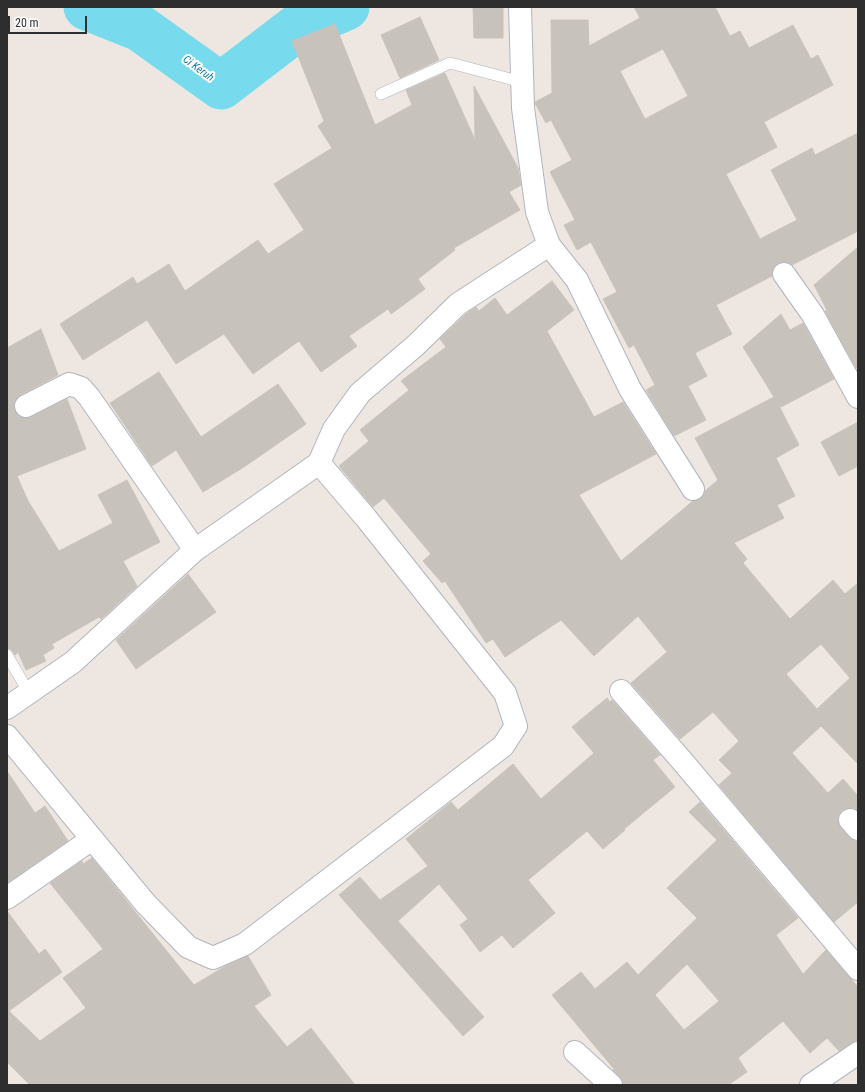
<!DOCTYPE html>
<html>
<head>
<meta charset="utf-8">
<style>
	body { margin:0 }
	#map { position:relative; width:865px; height:1092px; overflow:hidden; background:#eee7e1; font-family:"Roboto Condensed",sans-serif }
	canvas { display:block }
	.frame { position:absolute; inset:0; border:8px solid #2e2e2e; pointer-events:none }
	.scale { position:absolute; left:8px; top:16px; width:79px; height:18px; box-sizing:border-box; border:2px solid #2e2e2e; border-top:0; padding-left:5px; font-size:12px; line-height:14px; white-space:nowrap; color:#2e2e2e; -webkit-text-stroke:3px #fff; paint-order:stroke }
</style>
</head>
<body>
<div id="map">
<canvas width="865" height="1092"></canvas>
<div class="frame"></div>
<div class="scale">20 m</div>
</div>
<script>
const ctx = document.querySelector('canvas').getContext('2d');
ctx.lineJoin = 'round';
const shape = rows => new Path2D(rows.map(r => 'M' + r).join(''));
function trace(path, color, width, dash) { ctx.strokeStyle = color; ctx.lineWidth = width; ctx.lineCap = dash ? 'butt' : 'round'; ctx.setLineDash(dash || []); ctx.stroke(path); }
function fillPath(path, color) { ctx.fillStyle = color; ctx.fill(path, 'evenodd'); }
function drawText(font, color, halo, rows, align = 'center') {
  ctx.font = font + ' "Roboto Condensed",sans-serif'; ctx.lineWidth = 4; ctx.setLineDash([]); ctx.textBaseline = 'middle'; ctx.strokeStyle = halo; ctx.fillStyle = color; for (const [text, x, y, turn = 0] of rows) {
    ctx.save(); ctx.translate(x, y); ctx.rotate((+turn || 0) * Math.PI / 180); ctx.textAlign = isNaN(turn) ? turn : align; if (halo) ctx.strokeText(text, 0, 0); ctx.fillText(text, 0, 0); ctx.restore();
  }
}
const river = shape([
	[87,7,140,28,221,86,298,27,346,7]
]);
const building = shape([
	[473,7,503,7,503,38,474,38,473,7],
	[634,7,715,7,730,36,740,31,749,48,793,25,811,59,818,55,833,85,764,122,777,147,726,174,760,239,797,220,771,170,812,148,815,155,858,133,858,231,792,265,789,263,783,262,777,264,773,269,772,276,716,305,732,334,695,353,707,376,688,386,706,420,674,436,646,390,655,385,634,345,629,348,603,299,617,292,591,242,577,250,564,225,575,220,550,172,572,160,551,120,546,123,535,103,535,102,552,93,551,20,588,20,589,46,640,18,634,7],
	[663,49,688,96,645,119,620,71,663,49],
	[420,17,439,60,400,78,381,35,420,17],
	[335,24,375,125,412,105,406,90,445,73,475,140,474,86,518,168,521,185,509,192,520,210,454,248,455,250,418,279,425,289,391,314,388,309,349,336,357,346,321,372,299,341,253,374,224,334,176,364,147,320,83,360,60,324,133,277,137,284,169,264,185,291,258,240,268,254,304,230,274,184,332,148,318,126,324,121,292,41,335,24],
	[858,247,858,367,856,368,825,311,827,310,814,285,858,247],
	[552,281,574,310,547,331,594,417,623,402,656,454,579,495,621,561,693,501,700,499,704,495,705,491,718,480,695,438,774,397,743,347,781,314,790,330,803,323,834,379,781,407,776,400,799,445,776,458,795,496,777,505,784,518,734,543,747,559,743,563,790,619,833,580,845,594,858,583,858,764,821,726,792,753,828,793,843,779,858,796,858,809,857,810,854,808,848,808,842,810,838,816,838,822,841,828,849,837,854,841,858,841,858,902,834,922,719,785,732,773,719,760,739,741,713,712,680,739,631,683,667,652,638,616,594,656,561,620,505,657,493,639,486,643,445,581,442,583,423,561,431,554,384,498,373,507,339,466,369,441,360,430,409,390,401,381,446,347,440,339,466,314,476,307,479,311,495,298,507,315,552,281],
	[821,644,850,678,817,709,786,674,821,644],
	[41,329,58,375,20,395,15,400,14,405,15,411,20,417,26,418,31,417,67,399,86,449,17,476,28,501,59,551,113,523,98,495,127,480,160,542,123,561,137,586,101,619,99,617,52,644,54,648,43,655,46,661,26,670,18,652,15,655,11,649,7,648,7,348,41,329],
	[159,372,201,437,278,384,306,424,244,467,203,492,176,450,152,466,110,403,159,372],
	[858,422,858,466,839,476,821,442,858,422],
	[188,574,216,612,136,669,116,640,188,574],
	[607,698,610,702,612,700,660,755,653,760,675,787,624,829,625,830,603,849,587,831,528,880,555,913,513,948,502,935,480,952,460,925,468,919,439,884,398,921,484,1017,463,1036,339,895,360,877,380,900,428,866,406,839,451,802,458,810,513,764,541,799,594,753,572,727,607,698],
	[7,771,35,813,45,806,68,841,7,883,7,771],
	[700,802,798,918,776,935,803,974,826,950,858,987,858,1040,851,1043,839,1051,827,1038,810,1053,783,1021,738,1058,747,1072,728,1085,623,1085,623,1081,613,1070,614,1069,552,995,581,972,595,989,627,962,638,975,697,918,667,888,717,840,689,812,700,802],
	[687,964,719,1001,684,1030,655,995,687,964],
	[92,858,194,985,224,967,248,956,271,995,254,1006,287,1047,311,1028,355,1085,30,1085,7,1062,7,911,39,954,45,949,62,972,9,1011,40,1041,86,1008,63,978,103,949,50,883,82,861,83,864,92,858]
]);
const lane = shape([
	[381,94,450,63,522,82],
	[7,655,29,693]
]);
const street = shape([
	[520,7,523,108,537,212,549,245,577,280,630,389,693,489],
	[784,274,813,315,858,397],
	[26,406,69,384,81,388,89,397,195,550],
	[621,691,683,762,858,969],
	[7,708,73,662,195,550,319,463,334,429,360,393,416,345,458,304,549,245],
	[7,736,146,904,188,947,213,958,245,944,503,746,516,726,505,693,366,518,319,463],
	[850,820,858,829],
	[7,898,92,839],
	[575,1052,611,1085],
	[811,1085,858,1053]
]);
const waterNames = [
	["Ci Keruh",198,69,36]
];
trace(river, '#77daed', 47);
fillPath(building, '#c7c2bc');
trace(building, '#cac3ba', 1);
trace(lane, '#b1b4bd', 12);
trace(street, '#b1b4bd', 24);
trace(lane, '#fff', 11);
trace(street, '#fff', 22);
drawText('italic 11px', '#107d9f', '#fff', waterNames);
</script>
</body>
</html>
